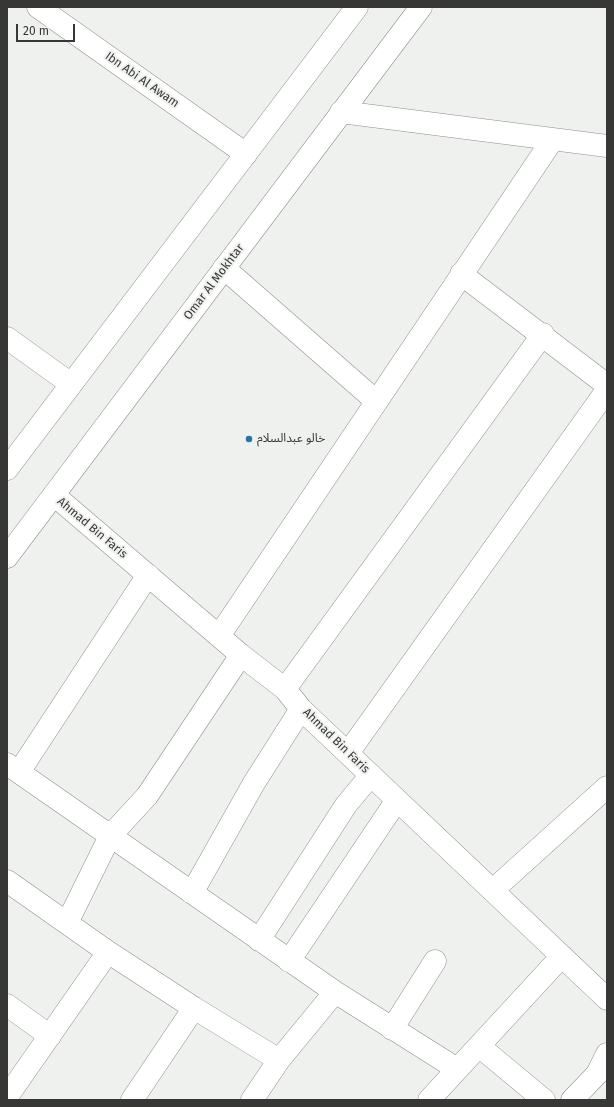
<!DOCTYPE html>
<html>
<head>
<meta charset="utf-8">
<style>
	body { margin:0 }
	#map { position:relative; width:614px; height:1107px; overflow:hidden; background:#eff1ee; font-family:"Fira Sans",sans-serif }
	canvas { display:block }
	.frame { position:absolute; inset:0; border:8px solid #373836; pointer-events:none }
	.scale { position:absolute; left:16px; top:24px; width:59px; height:18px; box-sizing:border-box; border:2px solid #373836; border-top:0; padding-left:5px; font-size:12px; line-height:14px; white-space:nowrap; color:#373836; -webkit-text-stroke:3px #eff1ee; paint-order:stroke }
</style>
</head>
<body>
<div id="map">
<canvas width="614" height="1107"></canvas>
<div class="frame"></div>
<div class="scale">20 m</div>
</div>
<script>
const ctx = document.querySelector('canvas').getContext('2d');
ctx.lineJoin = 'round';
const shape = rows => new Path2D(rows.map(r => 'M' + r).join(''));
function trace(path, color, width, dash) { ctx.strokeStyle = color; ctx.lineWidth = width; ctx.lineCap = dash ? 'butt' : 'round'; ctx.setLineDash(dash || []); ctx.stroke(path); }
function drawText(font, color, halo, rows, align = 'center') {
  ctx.font = font + ' "Fira Sans","Noto Sans Arabic",sans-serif'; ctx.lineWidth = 4; ctx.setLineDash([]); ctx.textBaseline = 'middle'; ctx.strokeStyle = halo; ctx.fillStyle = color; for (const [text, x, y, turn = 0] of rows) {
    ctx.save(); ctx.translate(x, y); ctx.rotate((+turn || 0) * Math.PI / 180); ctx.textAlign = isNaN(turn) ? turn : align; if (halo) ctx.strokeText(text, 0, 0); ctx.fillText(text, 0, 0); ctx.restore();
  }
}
const street = shape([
	[38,7,246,154],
	[341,112,607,146],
	[224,268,376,401],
	[461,274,607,385],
	[7,338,71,384],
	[54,495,241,655,285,689,301,709,607,999],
	[219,636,553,139],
	[285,689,543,334],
	[348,753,607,390],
	[7,764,335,992,457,1069],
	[19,772,148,575],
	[7,881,108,952,194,1008,279,1060],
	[493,890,607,787],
	[192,893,254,783,301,709],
	[67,923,110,836,147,796,241,655],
	[259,940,346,805,371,775],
	[289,961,397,800],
	[7,1005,50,1036],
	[392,1029,435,961],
	[479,1046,544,1100],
	[7,1097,108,952],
	[132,1100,194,1008],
	[252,1100,279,1060,335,992],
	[429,1100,562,956],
	[572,1100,597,1074,607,1054]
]);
const secondary = shape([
	[7,469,357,7],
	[7,557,421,7]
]);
const markers = [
	[249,439,4,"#2376a6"]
];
const streetNames = [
	["Ibn Abi Al Awam",142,80,35],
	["Omar Al Mokhtar",214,282,-53],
	["Ahmad Bin Faris",92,528,40],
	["Ahmad Bin Faris",336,741,44]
];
const poiNames = [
	["خالو عبدالسلام",257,439]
];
trace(street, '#8e8f8c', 23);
trace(secondary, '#8e8f8c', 23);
trace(street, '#fff', 22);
trace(secondary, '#fff', 22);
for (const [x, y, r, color] of markers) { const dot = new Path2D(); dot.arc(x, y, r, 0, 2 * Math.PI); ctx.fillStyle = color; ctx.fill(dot); trace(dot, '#eff1ee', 1.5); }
drawText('12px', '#373836', '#eff1ee', streetNames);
drawText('12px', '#373836', '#eff1ee', poiNames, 'left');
</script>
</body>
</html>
